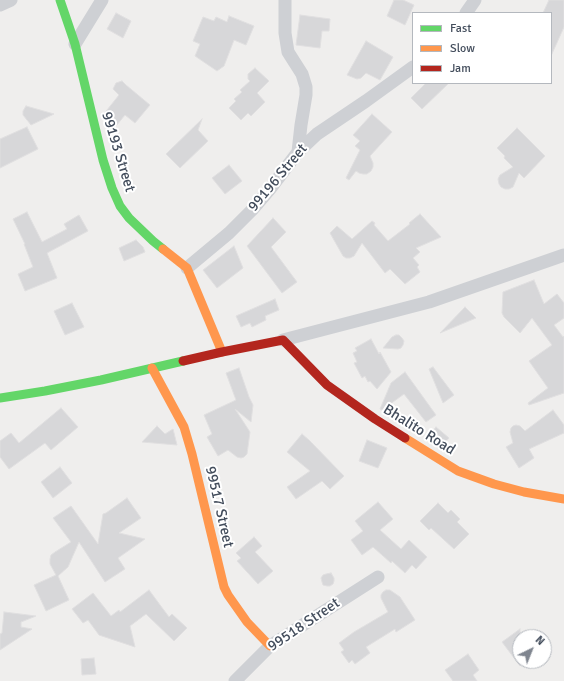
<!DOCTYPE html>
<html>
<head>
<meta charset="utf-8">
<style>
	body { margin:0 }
	#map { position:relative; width:564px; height:681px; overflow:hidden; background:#efeeed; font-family:Signika,sans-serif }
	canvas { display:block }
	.legend { position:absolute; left:412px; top:12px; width:140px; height:72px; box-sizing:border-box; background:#fff; border:1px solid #b4b8be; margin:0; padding:5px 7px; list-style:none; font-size:12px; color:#434d5c }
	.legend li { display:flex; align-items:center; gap:8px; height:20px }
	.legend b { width:20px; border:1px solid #b4b8be }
	.north { position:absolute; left:512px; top:629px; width:40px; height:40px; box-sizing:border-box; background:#fff; border:1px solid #b4b8be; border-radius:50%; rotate:43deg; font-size:11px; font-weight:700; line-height:16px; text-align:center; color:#434d5c }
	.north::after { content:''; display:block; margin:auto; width:14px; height:18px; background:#7f858f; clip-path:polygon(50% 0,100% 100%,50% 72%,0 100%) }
</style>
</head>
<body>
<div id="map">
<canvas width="564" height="681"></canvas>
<ul class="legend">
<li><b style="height:5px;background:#63d668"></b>Fast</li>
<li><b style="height:5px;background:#ff974d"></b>Slow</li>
<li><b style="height:5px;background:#b3261e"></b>Jam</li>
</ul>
<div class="north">N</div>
</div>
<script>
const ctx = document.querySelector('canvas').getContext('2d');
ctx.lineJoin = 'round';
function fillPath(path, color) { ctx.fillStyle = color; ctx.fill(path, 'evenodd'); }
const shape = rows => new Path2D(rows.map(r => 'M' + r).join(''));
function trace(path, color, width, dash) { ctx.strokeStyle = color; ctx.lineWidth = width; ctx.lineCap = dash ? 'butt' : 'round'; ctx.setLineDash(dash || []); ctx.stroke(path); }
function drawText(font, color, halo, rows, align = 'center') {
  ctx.font = font + ' Signika,sans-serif'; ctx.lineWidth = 4; ctx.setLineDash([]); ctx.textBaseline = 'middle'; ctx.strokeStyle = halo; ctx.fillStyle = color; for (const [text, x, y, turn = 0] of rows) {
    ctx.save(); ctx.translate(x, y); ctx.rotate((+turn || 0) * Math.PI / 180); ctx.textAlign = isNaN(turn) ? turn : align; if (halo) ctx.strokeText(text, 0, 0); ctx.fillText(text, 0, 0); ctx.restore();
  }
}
const building = shape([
	[394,0,403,0,414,5,405,25,387,16,394,0],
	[549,0,564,0,564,27,551,56,551,13,543,13,549,0],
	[116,13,131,21,123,38,107,29,116,13],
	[300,15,330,19,329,31,322,31,320,48,296,45,300,15],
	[229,16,254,26,246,45,234,40,224,66,217,71,195,56,200,44,193,41,203,17,214,21,216,17,227,22,229,16],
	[366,41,393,57,380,80,366,73,361,78,357,79,347,75,366,41],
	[255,68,269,81,257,93,265,102,251,116,248,113,241,120,229,108,236,101,234,99,242,92,240,90,250,81,248,79,248,74,255,68],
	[122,81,126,85,150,105,135,123,125,115,116,126,103,115,119,95,113,89,116,83,122,81],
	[426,83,449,83,422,109,411,98,426,83],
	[26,106,54,114,31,125,23,115,23,111,26,106],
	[372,114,392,132,370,156,373,163,373,167,371,171,367,174,363,174,359,173,356,171,349,180,346,178,360,150,355,146,360,141,353,135,372,114],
	[202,119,198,130,208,141,180,168,166,154,202,119],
	[27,127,38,149,0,168,0,139,27,127],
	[517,128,545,156,524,178,519,173,513,187,509,189,505,189,501,187,499,184,498,179,500,175,513,167,504,158,505,156,497,148,517,128],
	[229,165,242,181,225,194,212,178,229,165],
	[27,212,42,242,67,229,64,224,79,215,88,231,47,253,57,278,25,291,18,274,33,267,24,244,25,244,13,219,27,212],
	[420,214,441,237,416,248,420,252,413,258,419,265,417,267,420,272,405,284,390,269,385,273,362,243,354,256,350,258,346,258,343,256,330,233,337,226,352,239,372,221,375,223,374,225,388,241,410,224,409,223,420,214],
	[273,218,286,232,271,247,297,282,282,293,247,246,273,218],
	[136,240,143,247,145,252,124,261,119,248,136,240],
	[234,246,243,268,217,288,203,270,234,246],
	[534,280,544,304,557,294,564,303,564,318,554,325,563,337,564,336,564,393,529,405,528,403,548,388,529,361,552,345,532,318,520,333,504,317,502,313,503,292,534,280],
	[275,299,279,310,265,316,266,320,252,327,250,323,241,327,236,316,275,299],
	[72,303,84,327,65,335,54,311,72,303],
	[465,307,476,318,440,333,465,307],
	[396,335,399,335,402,338,404,341,403,345,401,348,398,349,383,348,392,337,396,335],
	[371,339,379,354,380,352,391,372,377,389,370,381,368,382,365,376,362,378,354,363,357,362,353,353,357,351,355,348,371,339],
	[433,367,454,395,443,403,429,369,433,367],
	[239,368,249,397,253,405,251,422,235,409,250,432,247,454,244,457,241,458,237,457,228,450,218,456,207,437,212,434,204,415,236,400,226,373,239,368],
	[405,372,436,415,426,422,404,394,382,410,380,409,391,383,405,372],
	[61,408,78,427,51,450,45,443,9,469,0,457,0,441,11,433,19,443,61,408],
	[553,410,564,425,564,433,529,449,534,458,519,468,506,447,513,443,510,432,511,428,513,426,516,425,520,426,525,431,553,410],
	[157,426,165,434,173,429,177,445,142,442,157,426],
	[436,427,449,438,441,447,427,438,436,427],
	[302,434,309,440,344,476,330,489,322,481,296,499,287,487,310,471,287,452,302,434],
	[367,440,387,448,378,468,359,461,367,440],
	[60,467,72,483,53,498,41,482,60,467],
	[127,498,141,518,119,533,145,539,118,558,125,569,105,582,79,542,68,567,58,576,69,600,46,611,34,585,56,575,50,564,50,559,51,555,55,552,71,542,53,518,71,506,98,544,103,514,106,513,127,498],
	[378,502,393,519,380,530,401,549,409,540,427,557,416,569,412,565,405,573,392,561,391,563,373,547,362,555,351,540,363,531,355,521,378,502],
	[438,503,448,513,451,510,460,519,457,522,469,534,454,549,431,528,429,530,420,521,438,503],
	[254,537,262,546,255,552,273,571,258,584,237,561,241,558,236,553,254,537],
	[331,573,334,578,334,581,333,584,330,586,327,586,323,585,322,582,321,578,323,575,326,574,331,573],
	[149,590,169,617,172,614,187,628,174,641,146,614,130,626,135,647,99,635,88,620,83,623,72,609,93,593,111,616,119,610,120,612,149,590],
	[386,590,390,590,400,597,415,620,396,632,395,629,366,647,370,653,355,664,352,660,349,663,341,652,344,650,339,643,354,632,388,612,381,598,381,595,383,592,386,590],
	[4,612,36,616,21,622,21,627,32,629,0,650,0,634,2,633,4,612],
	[520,629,520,666,502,642,520,629],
	[468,654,479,670,473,675,477,681,453,681,445,670,468,654],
	[94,658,96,674,82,675,81,659,94,658]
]);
const street = shape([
	[285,0,285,33,288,52,302,74,306,87,306,95,301,125,298,152],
	[0,5,11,0],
	[466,13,475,0],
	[75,44,102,0],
	[187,268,229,233,252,210,270,189,298,152,317,134,366,101,413,67],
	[283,340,429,302,564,255],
	[235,681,270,646,378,577]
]);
const fast = shape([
	[60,0,75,44,103,160,112,188,120,206,129,218,153,241,163,249],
	[0,398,45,391,101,380,183,361]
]);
const slow = shape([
	[163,249,187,268,222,352],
	[152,368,184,427,192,454,224,587,228,595,247,622,270,646],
	[405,438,458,471,494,484,524,492,564,499]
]);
const jam = shape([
	[183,361,222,352,283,340,327,385,375,419,405,438]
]);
const streetNames = [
	["99193 Street",118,152,73],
	["99196 Street",278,178,-50],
	["Bhalito Road",419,430,32],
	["99517 Street",219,507,77],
	["99518 Street",304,625,-34]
];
fillPath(building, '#d7d7d9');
trace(building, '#e0dfe0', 1);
trace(street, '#ced0d4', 13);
trace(fast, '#63d668', 9);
trace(slow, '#ff974d', 9);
trace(jam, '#b3261e', 9);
drawText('15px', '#434d5c', '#fff', streetNames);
</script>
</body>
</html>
